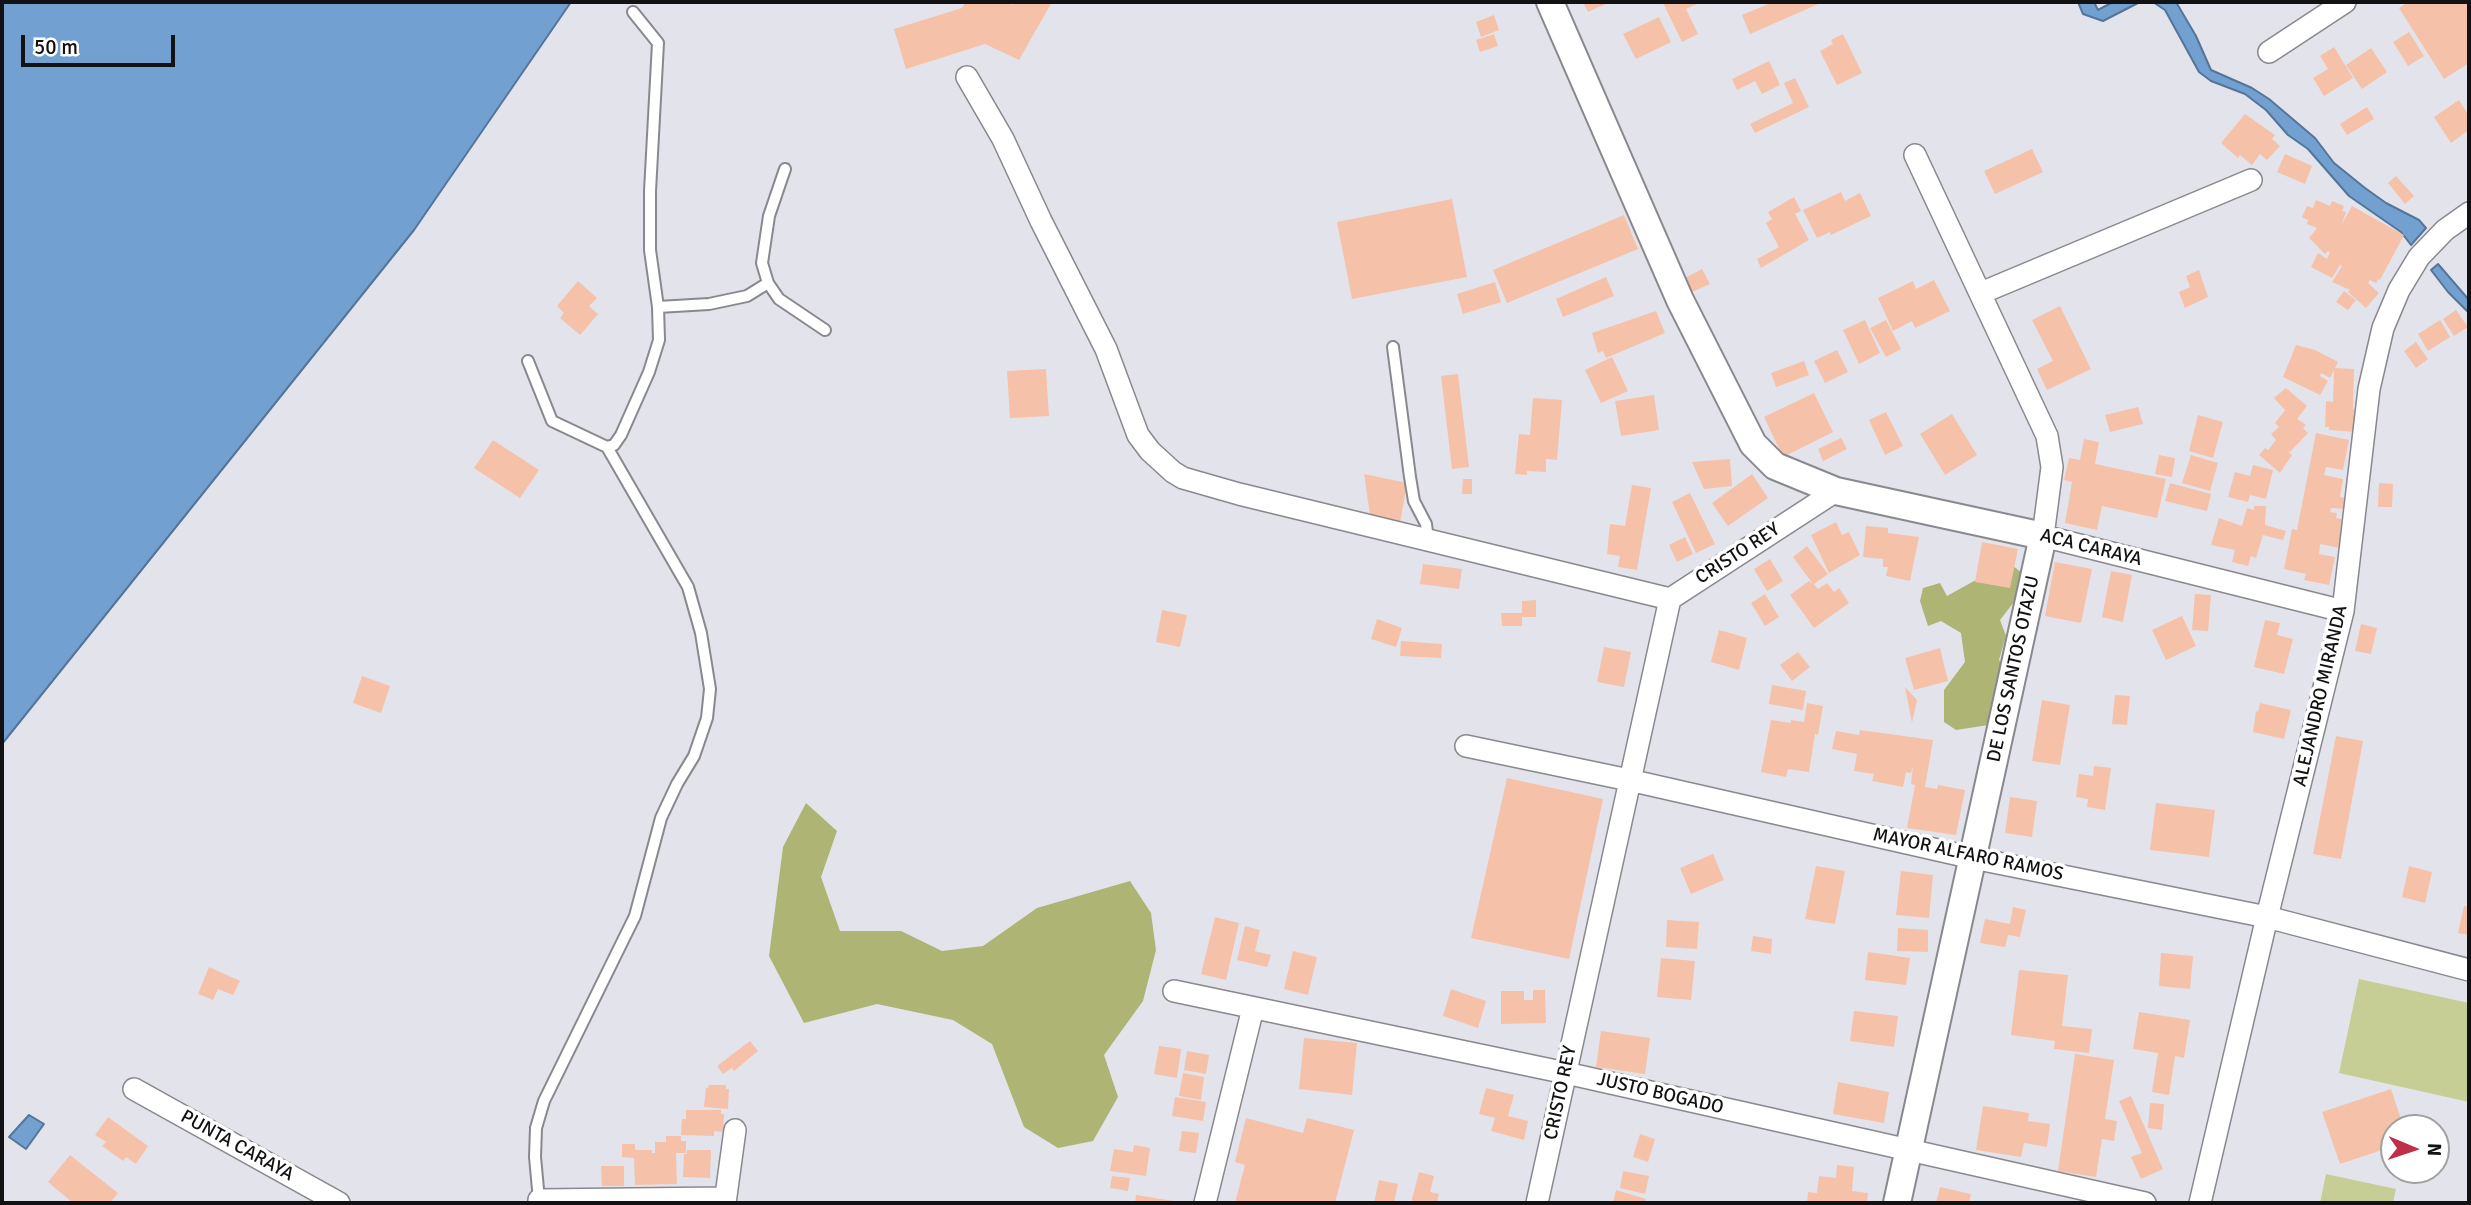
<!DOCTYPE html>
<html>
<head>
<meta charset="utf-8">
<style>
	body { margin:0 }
	#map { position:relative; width:2471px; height:1205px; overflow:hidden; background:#e3e4eb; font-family:Signika,sans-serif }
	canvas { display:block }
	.frame { position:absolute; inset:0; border:4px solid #121214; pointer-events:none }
	.north { position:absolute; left:2380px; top:1114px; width:70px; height:70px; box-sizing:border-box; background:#fff; border:2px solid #a0a0a1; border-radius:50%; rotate:92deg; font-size:19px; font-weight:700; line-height:28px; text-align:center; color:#121214 }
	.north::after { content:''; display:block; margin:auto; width:24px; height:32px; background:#c02f4a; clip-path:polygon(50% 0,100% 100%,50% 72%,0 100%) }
	.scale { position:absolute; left:21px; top:35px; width:154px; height:32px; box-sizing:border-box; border:4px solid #121214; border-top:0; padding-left:9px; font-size:21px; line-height:24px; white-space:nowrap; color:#121214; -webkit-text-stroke:5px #fff; paint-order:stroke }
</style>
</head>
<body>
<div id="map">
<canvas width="2471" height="1205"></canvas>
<div class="frame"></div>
<div class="north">N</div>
<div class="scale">50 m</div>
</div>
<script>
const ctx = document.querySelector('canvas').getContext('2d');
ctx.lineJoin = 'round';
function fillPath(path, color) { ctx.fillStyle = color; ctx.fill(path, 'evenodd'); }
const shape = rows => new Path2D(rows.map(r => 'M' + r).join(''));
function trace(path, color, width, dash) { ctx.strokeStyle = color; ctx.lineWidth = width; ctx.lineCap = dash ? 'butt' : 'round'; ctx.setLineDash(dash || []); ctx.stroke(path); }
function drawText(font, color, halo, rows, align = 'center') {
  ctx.font = font + ' Signika,sans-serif'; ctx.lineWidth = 7; ctx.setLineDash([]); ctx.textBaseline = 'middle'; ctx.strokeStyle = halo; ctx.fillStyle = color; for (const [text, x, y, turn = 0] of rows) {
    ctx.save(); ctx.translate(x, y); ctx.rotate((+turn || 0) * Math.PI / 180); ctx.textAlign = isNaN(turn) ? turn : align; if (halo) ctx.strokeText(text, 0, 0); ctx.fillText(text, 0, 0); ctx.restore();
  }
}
const green = shape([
	[2359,979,2469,1003,2469,1102,2339,1073],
	[2326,1174,2396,1189,2393,1203,2320,1203]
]);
const forest = shape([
	[1999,555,2031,580,2000,620,2006,636,1999,660,2009,672,1995,724,1956,730,1944,722,1944,690,1965,662,1961,633,1941,621,1928,626,1920,601,1923,588,1940,583,1947,596,1992,571],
	[806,803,837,831,821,877,840,931,901,931,942,951,983,946,1037,908,1130,881,1151,913,1156,950,1143,1001,1104,1055,1118,1097,1093,1141,1058,1148,1024,1127,992,1044,953,1020,877,1004,804,1023,769,956,783,847]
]);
const water = shape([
	[2,2,571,2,414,230,2,744,2,2],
	[2078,2,2094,2,2098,10,2113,2,2140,2,2103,21,2083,14,2078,2],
	[2153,2,2176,2,2196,36,2211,70,2252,88,2269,99,2315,138,2334,163,2365,188,2386,203,2419,220,2426,228,2411,245,2401,232,2349,196,2308,149,2288,135,2266,110,2245,94,2211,81,2199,72,2165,10,2153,2],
	[2438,264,2469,300,2469,313,2448,292,2431,270,2438,264],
	[29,1115,44,1124,26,1149,9,1137,29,1115]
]);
const building = shape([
	[965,2,1004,2,1012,5,1014,2,1052,2,1019,60,985,44,906,69,894,29,962,8],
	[1583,2,1610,2,1588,12],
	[1665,2,1701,2,1686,9,1698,34,1682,42,1663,3],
	[1773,2,1823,2,1750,34,1742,15],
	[2408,2,2469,2,2469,63,2444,79,2399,8],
	[1494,15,1499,30,1481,37,1476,22],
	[1659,17,1671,42,1636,59,1623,34],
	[2409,32,2424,56,2408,66,2393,42],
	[1494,34,1498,46,1480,52,1476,40],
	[1843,34,1862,73,1837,85,1820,51,1833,44,1831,40],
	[2334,47,2353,78,2324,96,2313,78,2328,69,2320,56],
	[2371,48,2387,72,2362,89,2346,65],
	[1769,61,1780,85,1762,94,1755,81,1737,90,1732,79],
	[1795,78,1809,107,1755,133,1750,124,1793,103,1784,83],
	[2459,100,2469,116,2469,130,2451,143,2434,117],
	[2367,107,2374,119,2347,135,2340,124],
	[2245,114,2275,135,2272,139,2280,146,2267,160,2260,154,2252,165,2240,155,2238,158,2221,143],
	[2032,149,2043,172,1995,194,1984,171],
	[2285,154,2312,166,2305,184,2277,172],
	[2396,176,2414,196,2405,204,2388,183],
	[1841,192,1845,201,1860,193,1871,216,1831,235,1830,232,1817,238,1803,210],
	[1794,197,1801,211,1795,214,1809,240,1761,268,1757,259,1779,247,1766,223,1772,219,1768,212],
	[1452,199,1467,277,1352,299,1337,222],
	[2316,200,2330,206,2332,201,2344,206,2342,211,2346,212,2342,224,2352,206,2404,235,2380,280,2378,279,2376,283,2370,280,2368,283,2379,293,2366,308,2348,292,2350,290,2332,282,2342,266,2340,265,2332,278,2311,267,2318,253,2327,259,2330,252,2328,251,2325,254,2309,238,2317,228,2307,224,2308,220,2302,217,2307,206,2313,208],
	[1624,215,1638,249,1507,303,1493,270],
	[1702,269,1710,284,1692,292,1685,278],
	[2199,270,2208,297,2185,308,2179,292,2190,287,2186,276],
	[1606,277,1614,296,1563,317,1556,299],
	[1934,280,1950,311,1915,328,1912,321,1893,331,1878,298,1913,281,1916,289],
	[578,281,597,298,589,306,598,314,580,335,560,318,564,313,557,306],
	[1495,282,1501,302,1463,314,1457,294],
	[2344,291,2356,300,2348,310,2336,302],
	[2060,306,2091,369,2047,390,2037,369,2053,361,2032,320],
	[2456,310,2468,327,2454,336,2443,319],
	[1656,311,1665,333,1606,358,1603,351,1598,353,1592,333],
	[1865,320,1880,353,1859,364,1843,330],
	[1886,320,1901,349,1886,357,1870,328],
	[2440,320,2450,337,2428,351,2418,334],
	[2416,342,2428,359,2416,368,2404,351],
	[2296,345,2315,350,2338,362,2335,368,2354,369,2353,409,2356,410,2354,432,2329,430,2329,427,2325,427,2326,401,2333,402,2334,370,2330,378,2321,373,2320,376,2328,381,2320,395,2283,377],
	[1837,350,1848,372,1825,383,1814,361],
	[1612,357,1628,391,1601,403,1585,370],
	[1804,361,1809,375,1776,387,1771,373],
	[1046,369,1049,416,1010,418,1007,371],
	[1458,374,1469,467,1452,469,1441,376],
	[2286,388,2307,406,2297,419,2306,425,2303,428,2308,433,2290,452,2287,451,2292,455,2280,473,2259,455,2265,448,2268,450,2276,440,2271,434,2279,427,2275,423,2285,410,2274,398],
	[1814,393,1833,432,1783,457,1764,417],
	[1654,395,1659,430,1621,436,1615,401],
	[1533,398,1562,400,1557,460,1546,459,1546,472,1527,471,1527,475,1515,474,1519,434,1530,435],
	[2138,407,2143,424,2110,432,2105,415],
	[1886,412,1903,446,1885,455,1869,420],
	[1952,414,1977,455,1945,475,1920,434],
	[2198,415,2223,422,2213,458,2189,451],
	[2316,433,2349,440,2343,470,2326,467,2324,475,2343,479,2340,497,2347,498,2346,509,2331,508,2330,512,2337,513,2336,518,2345,520,2339,548,2320,544,2319,554,2335,557,2329,585,2304,580,2306,574,2284,569,2292,529,2297,530],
	[1841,438,1847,449,1823,461,1818,449],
	[2084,439,2099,442,2095,464,2166,479,2157,518,2102,506,2097,530,2065,523,2072,482,2064,480,2069,458,2080,460],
	[493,440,539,470,520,498,474,468],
	[2159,455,2175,458,2172,477,2155,474],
	[2191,455,2218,463,2210,491,2182,483],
	[1730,459,1732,486,1704,489,1692,462],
	[2253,465,2273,470,2266,499,2250,495,2248,502,2228,497,2235,472,2250,476],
	[1364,474,1407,483,1400,523,1370,515],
	[1752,474,1768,498,1728,526,1712,503],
	[1463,479,1472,479,1472,494,1462,494],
	[2170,483,2211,494,2207,511,2165,501],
	[2379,483,2393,484,2392,507,2378,507],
	[1632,485,1651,488,1637,570,1618,567,1620,556,1607,554,1610,524,1625,526],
	[1690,493,1715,544,1696,553,1672,502],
	[2254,506,2266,506,2265,525,2286,531,2283,540,2263,535,2256,558,2251,556,2248,566,2232,562,2235,550,2211,545,2219,518,2242,526,2247,508,2254,510],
	[1836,522,1842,535,1849,532,1860,555,1829,573,1811,535],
	[1866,526,1888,528,1888,533,1919,537,1910,581,1886,576,1888,567,1883,567,1883,559,1863,557],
	[1685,537,1693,554,1677,562,1669,545],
	[1982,542,2018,549,2010,588,1975,582],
	[1807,546,1828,574,1814,584,1818,589,1827,583,1834,592,1839,588,1849,603,1814,628,1790,595,1809,581,1813,584,1793,557],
	[1770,559,1783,581,1767,591,1754,569],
	[2055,562,2092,569,2081,623,2045,616],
	[1423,564,1462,569,1459,589,1420,584],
	[2111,571,2132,575,2123,622,2102,617],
	[1765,594,1779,617,1765,626,1751,603],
	[2195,594,2211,595,2208,631,2192,630],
	[1536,600,1536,617,1522,617,1522,626,1502,626,1501,613,1522,613,1522,601],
	[1162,610,1187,615,1180,647,1156,642],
	[2182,616,2196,646,2166,660,2152,630],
	[1377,619,1402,628,1396,647,1371,639],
	[2265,620,2280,623,2277,635,2293,639,2284,674,2254,667],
	[2361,624,2377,628,2371,654,2355,651],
	[1719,630,1747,638,1739,670,1711,662],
	[1401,641,1442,644,1441,658,1400,656],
	[1604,647,1631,652,1624,687,1597,682],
	[1940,648,1948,681,1914,690,1905,658],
	[1798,652,1810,667,1792,681,1780,665],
	[362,676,390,686,381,713,353,703],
	[1772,685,1806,691,1803,710,1769,704],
	[1905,687,1917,700,1912,723],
	[2115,695,2130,696,2127,725,2112,724],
	[2042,700,2070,705,2060,765,2032,761],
	[1807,703,1823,706,1818,735,1815,734,1809,772,1788,769,1786,777,1761,772,1771,720,1791,723,1791,720,1804,722],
	[2260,703,2291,710,2284,739,2253,732,2256,711,2258,712],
	[1860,730,1933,740,1925,787,1937,789,1938,785,1965,790,1956,835,1907,828,1915,785,1911,784,1913,767,1911,773,1906,772,1903,787,1872,781,1874,774,1854,771,1857,754,1832,749,1836,731,1859,735],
	[2336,736,2363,741,2341,859,2313,854],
	[2094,766,2111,768,2105,810,2087,807,2088,799,2076,797,2079,774,2093,776],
	[1507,778,1603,799,1569,959,1471,938],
	[2010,797,2037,801,2032,837,2005,833],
	[2156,803,2215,810,2209,857,2150,850],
	[1713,854,1724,880,1691,894,1680,868],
	[1816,866,1845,871,1835,924,1805,919],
	[2409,866,2432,872,2425,903,2402,897],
	[1901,871,1933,875,1929,918,1896,915],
	[2464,906,2469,907,2469,935,2458,933],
	[2013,907,2026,910,2020,937,2008,935,2005,947,1980,943,1985,919,2010,924],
	[1215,917,1239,923,1226,980,1201,974],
	[1667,920,1699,922,1697,949,1666,947],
	[1245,926,1260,930,1255,951,1271,955,1267,967,1237,960],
	[1898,928,1928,930,1928,952,1897,951],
	[1753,936,1772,939,1771,954,1751,951],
	[1293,951,1317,957,1308,995,1284,989],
	[1868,952,1910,958,1906,985,1865,980],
	[2161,953,2193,956,2190,989,2159,986],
	[1661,958,1695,961,1691,1000,1657,997],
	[209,967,240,981,233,995,218,989,213,1000,198,994],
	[2019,970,2068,975,2062,1026,2092,1029,2089,1053,2054,1049,2055,1041,2011,1035],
	[1451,989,1486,1001,1478,1028,1443,1016],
	[1533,990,1545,990,1546,1023,1501,1024,1501,991,1524,991,1524,1000,1533,1000],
	[1854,1011,1898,1016,1894,1047,1850,1041],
	[2139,1012,2190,1020,2184,1058,2175,1056,2169,1095,2152,1092,2158,1053,2133,1049],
	[1601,1031,1650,1038,1645,1074,1596,1067],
	[1304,1038,1357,1043,1352,1095,1299,1089],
	[750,1041,758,1051,734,1071,732,1068,723,1074,717,1066],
	[1159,1046,1181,1049,1177,1078,1154,1074],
	[1187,1051,1209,1055,1206,1074,1184,1070],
	[2075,1054,2114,1060,2105,1119,2117,1121,2114,1141,2102,1139,2096,1177,2058,1171],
	[1183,1073,1204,1077,1201,1100,1179,1096],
	[1838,1082,1889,1092,1884,1123,1833,1114],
	[709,1085,726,1085,726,1089,729,1089,728,1109,704,1107,706,1088,708,1088],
	[1486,1088,1514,1095,1508,1116,1528,1121,1524,1140,1491,1131,1495,1118,1479,1114],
	[2391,1089,2404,1128,2394,1128,2394,1146,2340,1164,2322,1112],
	[2131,1096,2163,1169,2141,1179,2131,1157,2142,1153,2119,1101],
	[1175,1097,1206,1102,1203,1121,1172,1116],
	[2150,1103,2164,1104,2162,1130,2148,1128],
	[1983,1106,2029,1113,2028,1121,2050,1124,2047,1147,2024,1143,2021,1157,1976,1150],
	[686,1110,721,1110,721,1114,724,1114,723,1132,714,1131,714,1136,681,1135,682,1119,686,1119],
	[108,1117,148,1146,136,1164,126,1157,123,1161,102,1146,106,1142,95,1135],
	[1246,1118,1303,1133,1307,1118,1354,1130,1335,1203,1235,1203,1245,1165,1235,1162],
	[1182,1131,1199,1133,1196,1153,1179,1151],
	[1640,1134,1655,1139,1648,1162,1633,1157],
	[666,1136,681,1136,681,1141,686,1141,686,1153,676,1153,677,1184,635,1185,634,1158,622,1157,622,1144,635,1144,635,1150,652,1150,652,1153,655,1153,655,1142,666,1142],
	[1134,1145,1150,1148,1146,1176,1110,1171,1114,1149,1133,1152],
	[687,1150,711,1150,710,1178,683,1177,684,1154,687,1154],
	[70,1155,118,1193,110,1203,73,1203,48,1182],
	[1837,1165,1854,1167,1852,1191,1868,1193,1867,1203,1807,1203,1808,1192,1817,1193,1819,1176,1836,1178],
	[601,1166,624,1166,624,1186,602,1186],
	[1623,1171,1649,1176,1645,1194,1620,1188],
	[1419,1172,1434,1176,1430,1192,1439,1194,1437,1203,1411,1203],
	[1112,1176,1130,1178,1128,1191,1110,1188],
	[1379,1180,1398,1184,1394,1203,1374,1203],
	[1940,1187,1971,1194,1969,1203,1936,1203],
	[1616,1190,1646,1199,1645,1203,1613,1203],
	[1136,1195,1180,1202,1180,1203,1135,1203]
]);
const service = shape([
	[785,169,769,216,762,263,768,283,779,299,825,330],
	[658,307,709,304,747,296,768,283],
	[1393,347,1410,477,1414,501,1426,524,1428,540],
	[528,361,552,421,607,447,688,587,701,633,710,689,707,718,694,756,677,784,661,818,635,916,544,1101,536,1128,535,1157,539,1200],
	[607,447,614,445,621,435,649,372,659,340,658,307,650,250,650,191,658,43,633,12]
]);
const minor = shape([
	[2269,52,2345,2],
	[967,77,1003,139,1041,221,1106,349,1138,435,1150,451,1173,472,1183,478,1239,494,1670,599],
	[1915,155,2047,436,2052,467,2043,536,2343,611],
	[1981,293,2251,180],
	[1466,746,1629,780,1973,858,2267,917,2469,970],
	[1174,991,1566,1073,2145,1203],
	[134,1089,339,1203],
	[539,1203,539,1200,725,1198],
	[725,1203,735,1130],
	[1205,1203,1253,1008],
	[1537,1203,1670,599,1836,491],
	[2200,1203,2267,917,2343,611,2369,389,2383,328,2399,290,2419,257,2445,230,2469,213]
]);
const tertiary = shape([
	[1550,2,1680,300,1753,444,1775,466,1836,491,2043,536,1897,1203]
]);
const streetNames = [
	["ACA CARAYA",2091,548,14],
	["CRISTO REY",1738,554,-33],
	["DE LOS SANTOS OTAZU",2014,669,-78],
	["ALEJANDRO MIRANDA",2321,696,-77],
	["MAYOR ALFARO RAMOS",1968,855,12],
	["CRISTO REY",1561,1093,-78],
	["JUSTO BOGADO",1660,1094,13],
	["PUNTA CARAYA",237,1146,29]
];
fillPath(green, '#c6ce95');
fillPath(forest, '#adb474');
fillPath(water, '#72a0d0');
trace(water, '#557598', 2);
fillPath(building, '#f6c1a9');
trace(service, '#88888e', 14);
trace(minor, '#88888e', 24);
trace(tertiary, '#88888e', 30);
trace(service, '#fff', 10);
trace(minor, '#fff', 21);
trace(tertiary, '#fff', 26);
drawText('19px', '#121214', '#fff', streetNames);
</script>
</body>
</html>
